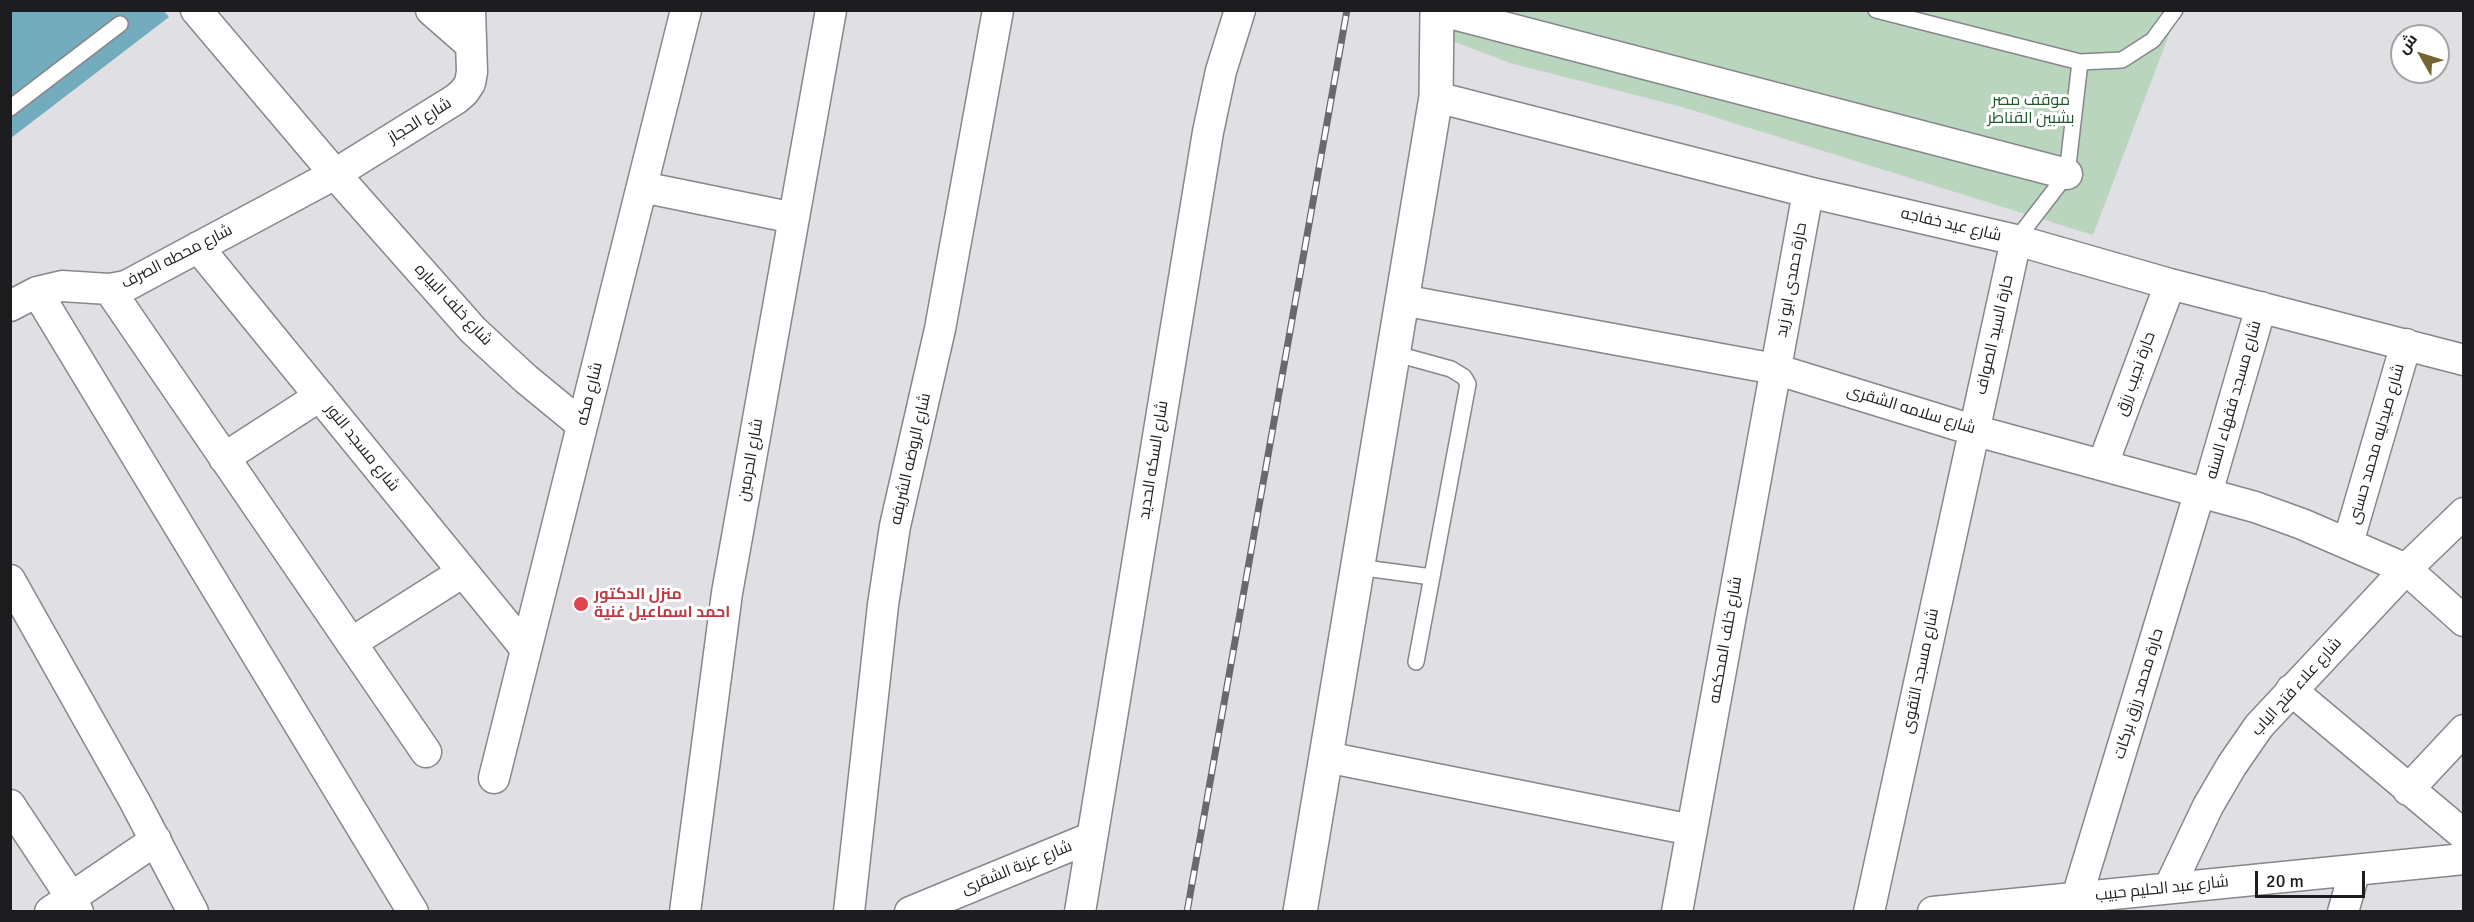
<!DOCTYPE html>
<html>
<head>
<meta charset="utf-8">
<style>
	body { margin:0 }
	#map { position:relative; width:2474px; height:922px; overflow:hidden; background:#dfdfe4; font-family:Signika,Cairo,sans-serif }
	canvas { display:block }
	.frame { position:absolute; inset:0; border:12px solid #1d1c1e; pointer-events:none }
	.north { position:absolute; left:2390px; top:24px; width:60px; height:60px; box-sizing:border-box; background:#fff; border:2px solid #a5a4a5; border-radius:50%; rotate:309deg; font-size:16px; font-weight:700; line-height:24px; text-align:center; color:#1d1c1e }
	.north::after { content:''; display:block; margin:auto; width:21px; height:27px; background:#776433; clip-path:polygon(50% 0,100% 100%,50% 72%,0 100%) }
	.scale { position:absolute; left:2255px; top:871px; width:110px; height:27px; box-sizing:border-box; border:3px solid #1d1c1e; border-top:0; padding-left:8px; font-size:18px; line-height:21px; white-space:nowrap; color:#1d1c1e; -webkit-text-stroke:4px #fff; paint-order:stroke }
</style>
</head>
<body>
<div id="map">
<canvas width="2474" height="922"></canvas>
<div class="frame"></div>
<div class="north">ش</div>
<div class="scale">20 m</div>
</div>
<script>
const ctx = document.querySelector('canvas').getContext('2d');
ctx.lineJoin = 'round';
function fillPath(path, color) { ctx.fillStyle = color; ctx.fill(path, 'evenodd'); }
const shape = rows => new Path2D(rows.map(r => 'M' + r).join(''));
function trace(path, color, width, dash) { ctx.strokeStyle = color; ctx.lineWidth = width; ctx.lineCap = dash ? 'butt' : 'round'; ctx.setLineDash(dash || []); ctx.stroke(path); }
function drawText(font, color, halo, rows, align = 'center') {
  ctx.font = font + ' Signika,Cairo,sans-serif'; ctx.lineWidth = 6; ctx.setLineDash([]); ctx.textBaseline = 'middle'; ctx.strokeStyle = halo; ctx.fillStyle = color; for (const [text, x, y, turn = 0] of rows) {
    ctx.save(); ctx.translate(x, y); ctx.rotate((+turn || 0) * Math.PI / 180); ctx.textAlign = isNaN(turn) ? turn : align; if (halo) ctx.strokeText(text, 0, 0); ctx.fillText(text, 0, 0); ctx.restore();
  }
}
const green = shape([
	[1442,10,2178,11,2093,235,1682,107,1510,63,1437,35]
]);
const water = shape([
	[163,10,169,17,11,138,11,11]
]);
const service = shape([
	[1876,10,2080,62,2122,60,2153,40,2175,10],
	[10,108,120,24],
	[2016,240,2067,174,2080,62],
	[1393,353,1451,369,1464,377,1468,384,1416,662],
	[1357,567,1432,577]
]);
const minor = shape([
	[196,10,335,174,473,330,526,379,582,425],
	[431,10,471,45],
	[1438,10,2067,174],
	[1436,97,1808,192,2016,240,2170,284,2464,360],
	[642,187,794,218],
	[198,247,526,649],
	[109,289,426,752],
	[37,292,413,912],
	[1402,300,1775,369,1973,430,2255,507,2302,524,2406,569,2464,621],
	[10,306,37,292,62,286,109,289,126,286,335,174,456,99,464,92,470,83,472,72,470,10],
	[224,458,320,396],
	[2103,464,2170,284],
	[2207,493,2261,307],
	[2348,543,2406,344],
	[10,580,134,800,193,912],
	[351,643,463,572],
	[2291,690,2464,835],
	[1326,757,1692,830],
	[494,778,686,10],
	[2408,790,2464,730],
	[10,805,71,897,78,912],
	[2169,888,2208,806,2232,765,2259,726,2406,569,2464,513],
	[2077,897,2200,491],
	[50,912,156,840],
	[685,912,727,593,831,10],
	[849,912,883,605,895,526,940,329,998,10],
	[910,912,1090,838],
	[1080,912,1208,132,1221,71,1240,10],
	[1677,912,1808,192],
	[1869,912,2016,240],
	[1933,912,2464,859],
	[2343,912,2355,870]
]);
const tertiary = shape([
	[1300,912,1436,97,1437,10]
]);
const rail = shape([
	[1187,912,1347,10]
]);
const markers = [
	[581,604,8,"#e0444e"]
];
const parkNames = [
	["موقف مصر",2031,101],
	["بشبين القناطر",2031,119]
];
const streetNames = [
	["شارع الحجاز",420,121,-32],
	["شارع عيد خفاجه",1951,225,13],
	["شارع محطه الصرف",177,257,-27],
	["حارة حمدى ابو زيد",1792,280,-80],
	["شارع خلف البياره",453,305,47],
	["حارة السيد الصواف",1995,335,-77],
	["حارة نجيب رزق",2136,374,-70],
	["شارع مكه",590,394,-76],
	["شارع مسجد فقهاء السنه",2234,400,-74],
	["شارع سلامه الشقرى",1911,410,17],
	["شارع صيدليه محمد حسنى",2377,444,-74],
	["شارع مسجد النور",362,448,51],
	["شارع الروضه الشريفه",911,459,-77],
	["شارع الحرمين",751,460,-80],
	["شارع السكه الحديد",1154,460,-81],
	["شارع خلف المحكمه",1726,640,-80],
	["شارع مسجد التقوى",1921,671,-78],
	["شارع علاء فتح الباب",2297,687,-48],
	["حارة محمد رزق بركات",2139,694,-73],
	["شارع عزبة الشقرى",1017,868,-22],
	["شارع عبد الحليم حبيب",2162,889,-6]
];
const healthNames = [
	["منزل الدكتور",594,595],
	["احمد اسماعيل غنية",594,613]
];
fillPath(green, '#bad5bd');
fillPath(water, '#72acbd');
trace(service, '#86868b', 18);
trace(minor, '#86868b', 33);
trace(tertiary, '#86868b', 36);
trace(service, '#fff', 15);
trace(minor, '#fff', 30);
trace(tertiary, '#fff', 33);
trace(rail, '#69696c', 7);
trace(rail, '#fff', 4.5, [14]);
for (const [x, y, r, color] of markers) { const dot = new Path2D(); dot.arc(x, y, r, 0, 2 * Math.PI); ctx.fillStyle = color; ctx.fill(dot); trace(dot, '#fff', 2); }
drawText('16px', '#1f592b', '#fff', parkNames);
drawText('16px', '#1d1c1e', '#fff', streetNames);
drawText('bold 16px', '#be3a42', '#fff', healthNames, 'left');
</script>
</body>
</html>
